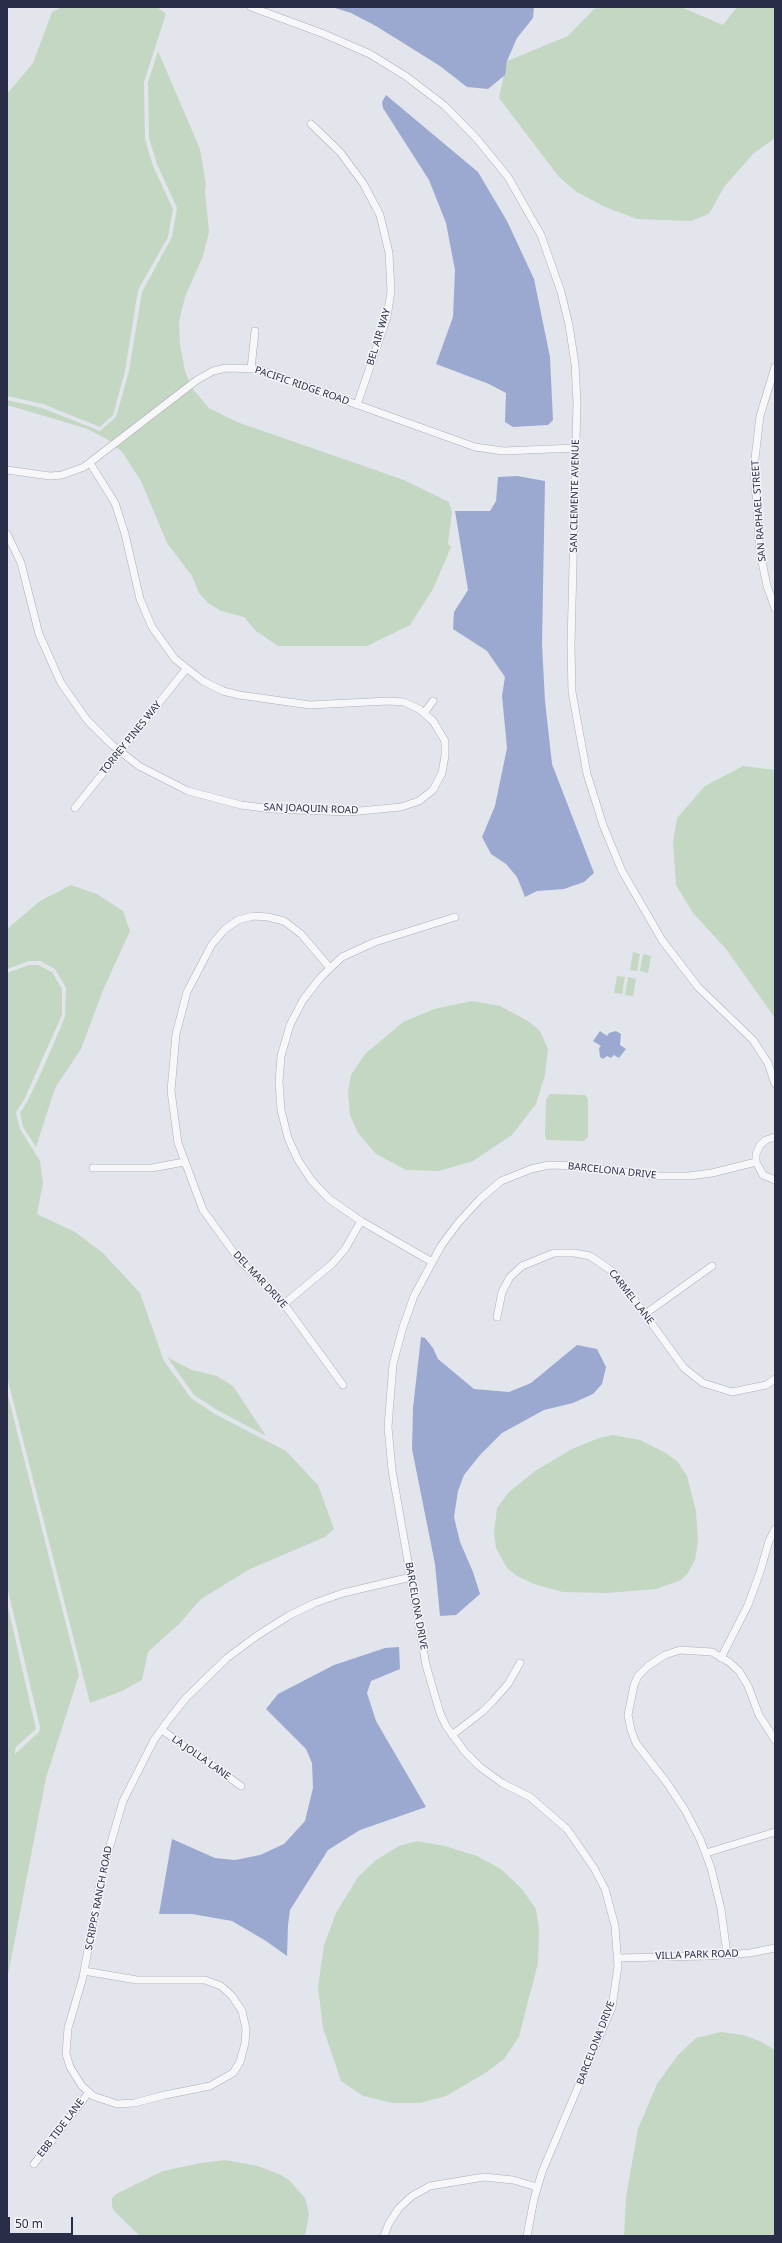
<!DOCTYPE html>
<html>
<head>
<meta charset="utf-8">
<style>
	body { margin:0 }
	#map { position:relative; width:782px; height:2243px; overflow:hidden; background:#e3e5ed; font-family:"Noto Sans",sans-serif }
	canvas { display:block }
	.frame { position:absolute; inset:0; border:8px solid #292d47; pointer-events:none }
	.scale { position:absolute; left:8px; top:2217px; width:65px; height:18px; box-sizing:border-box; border:2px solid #292d47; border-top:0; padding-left:5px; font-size:12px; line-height:14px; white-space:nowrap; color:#292d47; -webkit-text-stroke:3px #f3f5f9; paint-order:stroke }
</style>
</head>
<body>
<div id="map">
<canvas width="782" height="2243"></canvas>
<div class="frame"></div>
<div class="scale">50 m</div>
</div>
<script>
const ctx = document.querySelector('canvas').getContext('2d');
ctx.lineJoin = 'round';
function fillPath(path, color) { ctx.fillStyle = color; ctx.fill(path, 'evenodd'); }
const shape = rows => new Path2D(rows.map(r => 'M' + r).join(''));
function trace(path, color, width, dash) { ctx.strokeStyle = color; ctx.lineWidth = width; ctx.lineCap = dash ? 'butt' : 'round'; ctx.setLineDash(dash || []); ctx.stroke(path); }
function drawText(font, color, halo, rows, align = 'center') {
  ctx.font = font + ' "Noto Sans",sans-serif'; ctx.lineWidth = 3; ctx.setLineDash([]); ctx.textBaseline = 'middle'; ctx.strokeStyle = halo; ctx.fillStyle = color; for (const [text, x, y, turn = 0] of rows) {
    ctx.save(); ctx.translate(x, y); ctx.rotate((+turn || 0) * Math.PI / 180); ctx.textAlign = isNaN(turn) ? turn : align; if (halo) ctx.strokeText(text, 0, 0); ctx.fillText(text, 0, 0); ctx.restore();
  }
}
const green = shape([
	[62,7,157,7,166,14,144,82,145,139,153,166,173,209,168,237,138,290,125,371,113,415,100,427,43,404,7,396,7,94,33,63,52,12],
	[608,7,681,7,723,25,737,7,775,7,775,138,754,153,724,187,709,214,691,221,637,219,605,207,577,192,559,177,499,98,507,61,568,36,594,9],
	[158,51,200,149,206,185,205,191,209,232,203,256,185,297,179,322,180,345,185,371,192,388,209,408,237,422,404,480,449,502,452,512,448,544,451,547,433,589,410,625,367,646,278,646,256,631,244,617,221,611,208,603,199,593,192,576,167,543,141,481,123,453,110,441,88,429,7,405,7,400,42,408,100,431,116,417,129,371,142,292,172,237,177,208,157,164,149,138,148,82],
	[743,766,775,770,775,1018,726,949,693,913,676,885,673,842,677,818,705,786],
	[71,885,97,894,123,911,130,931,103,990,81,1049,55,1088,36,1147,23,1127,20,1113,27,1102,41,1073,65,1017,66,988,55,969,40,961,29,961,7,969,7,929,40,901],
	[633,952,640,954,637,971,630,970],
	[643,954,651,956,648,973,640,971],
	[29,965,38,965,52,972,62,989,62,1015,24,1100,16,1112,20,1129,40,1161,43,1183,37,1214,75,1232,103,1253,140,1293,164,1361,191,1398,215,1414,286,1451,318,1485,334,1529,325,1537,250,1569,201,1599,180,1623,148,1652,142,1680,122,1691,90,1703,7,1377,7,973],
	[617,976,625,977,622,994,614,993],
	[628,977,636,979,633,996,625,995],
	[472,1001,500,1006,528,1021,540,1031,548,1049,545,1075,536,1104,512,1135,473,1161,439,1171,406,1170,376,1154,358,1133,350,1115,348,1092,351,1075,365,1054,403,1022,434,1009],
	[550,1094,585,1095,588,1099,588,1137,584,1141,547,1140,545,1136,546,1099],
	[167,1357,192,1370,217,1376,233,1386,266,1436,217,1410,194,1395],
	[7,1392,79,1675,46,1778,7,1980,7,1603,36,1729,18,1745,15,1749,15,1754,39,1732,40,1727,7,1586],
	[613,1435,640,1440,664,1452,677,1461,687,1476,696,1511,698,1542,695,1560,688,1573,681,1580,656,1589,607,1593,563,1592,534,1584,517,1576,507,1568,496,1548,494,1533,497,1508,509,1492,535,1471,572,1449,599,1438],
	[417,1841,445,1846,477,1856,501,1869,522,1889,536,1909,539,1929,538,1963,519,2037,504,2059,487,2072,446,2096,420,2103,393,2103,363,2096,341,2081,323,2028,318,1987,324,1945,336,1913,358,1877,376,1860,399,1846],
	[721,2032,743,2035,762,2042,775,2050,775,2236,624,2236,626,2197,638,2129,657,2084,678,2055,696,2038],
	[225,2160,258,2166,281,2175,290,2181,305,2198,309,2214,305,2236,140,2236,114,2211,112,2206,112,2198,116,2194,163,2171,201,2163]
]);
const water = shape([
	[332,7,534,7,533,18,517,38,507,61,505,75,488,89,467,87,440,66,376,26,351,13],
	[386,95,478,172,507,221,534,279,550,357,553,420,548,425,513,427,505,422,506,393,489,384,436,364,453,317,455,270,446,223,429,180,383,108,382,102],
	[517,476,545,481,542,644,545,701,552,764,594,873,584,882,564,889,537,891,525,897,517,877,506,864,491,854,482,837,495,806,507,748,502,696,505,677,487,651,453,629,454,612,468,590,455,511,490,511,496,501,498,477],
	[600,1031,607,1036,609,1033,616,1031,621,1034,620,1045,626,1049,619,1058,614,1055,611,1058,607,1056,603,1059,600,1057,599,1048,601,1046,593,1041],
	[421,1337,425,1338,433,1348,438,1359,474,1389,509,1392,531,1383,577,1345,597,1349,606,1367,602,1384,593,1394,573,1403,544,1410,502,1433,480,1455,464,1475,458,1491,454,1517,460,1542,473,1572,480,1594,456,1615,440,1616,435,1564,412,1449,413,1408],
	[399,1647,400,1669,371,1681,367,1693,376,1721,426,1807,360,1830,328,1850,290,1910,288,1925,287,1956,266,1941,232,1921,192,1914,159,1914,172,1839,215,1858,235,1860,260,1855,284,1844,305,1821,313,1788,312,1763,306,1749,266,1709,278,1694,334,1665,385,1648]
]);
const minor = shape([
	[251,7,324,34,370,54,407,77,445,106,477,139,508,177,541,235,561,292,569,325,575,364,577,402,571,645,572,692,587,774,603,825,622,871,662,940,698,987,753,1040,768,1063,775,1084],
	[311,124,340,152,363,183,380,215,389,253,391,291,387,317,357,405],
	[775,367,760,416,754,467,760,552,767,586,775,608],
	[251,369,255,331],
	[7,470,50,476,62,475,84,467,197,380,213,371,226,368,258,369,475,447,503,451,576,448],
	[7,534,21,563,39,634,61,683,87,720,111,744,139,766,188,791,241,805,272,809,349,812,401,807,419,801,433,790,442,773,445,756,445,741,433,721,419,709,404,702,388,701,310,705,239,695,223,691,203,681,175,659,152,627,140,599,125,534,115,503,90,463],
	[424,713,433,701],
	[75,808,186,669],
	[330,968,301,934,284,921,268,917,253,916,238,920,225,929,212,944,187,992,176,1034,171,1091,178,1143,203,1210,240,1261,284,1304,343,1385],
	[775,1137,766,1140,760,1145,756,1154,756,1162,763,1175,775,1180],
	[93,1168,152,1168,184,1162],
	[432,1262,361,1221,329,1199,312,1181,298,1160,288,1138,281,1110,279,1082,281,1056,290,1025,303,1000,321,977,342,957,375,942,455,917],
	[284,1304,332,1264,345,1249,361,1221],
	[645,1314,712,1266],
	[497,1317,502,1292,510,1277,522,1266,554,1253,574,1253,590,1256,615,1273,684,1368,703,1383,732,1392,766,1385,775,1379],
	[721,1658,748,1605,760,1572,769,1541,775,1529],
	[162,1730,241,1786],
	[452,1735,482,1712,493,1701,508,1684,520,1663],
	[706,1853,775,1832],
	[727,1954,721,1909,711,1868,700,1839,685,1810,667,1783,636,1743,631,1730,628,1715,634,1685,638,1676,648,1666,665,1655,680,1650,712,1652,729,1662,739,1671,748,1686,759,1715,775,1740],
	[618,1958,707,1956,750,1953,775,1948],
	[84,1971,137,1980,205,1980,221,1986,232,1996,242,2011,246,2029,245,2043,240,2062,233,2073,210,2086,165,2095,134,2103,117,2104,93,2096,82,2086,70,2067,66,2054,68,2028,83,1977,102,1873,123,1801,154,1740,170,1718,186,1698,227,1658,258,1635,290,1615,315,1603,343,1593,411,1577],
	[34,2164,89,2092],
	[384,2236,389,2223,399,2208,412,2196,430,2186,484,2177,513,2180,537,2187],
	[527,2236,534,2199,542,2172,612,2007,618,1966,615,1926,605,1889,594,1868,567,1829,530,1797,502,1783,480,1767,465,1752,446,1726,440,1713,426,1665,392,1470,388,1427,393,1364,403,1327,414,1296,441,1246,458,1223,480,1199,501,1181,531,1169,549,1165,580,1166,654,1176,689,1176,712,1173,756,1162]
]);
const streetNames = [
	["BEL AIR WAY",379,337,-73],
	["PACIFIC RIDGE ROAD",302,386,19],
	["SAN CLEMENTE AVENUE",575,496,-89],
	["SAN RAPHAEL STREET",759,511,-94],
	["TORREY PINES WAY",131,738,-51],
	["SAN JOAQUIN ROAD",311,809,2],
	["BARCELONA DRIVE",612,1171,6],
	["DEL MAR DRIVE",260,1280,47],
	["CARMEL LANE",631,1297,52],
	["BARCELONA DRIVE",416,1606,80],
	["LA JOLLA LANE",201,1758,35],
	["SCRIPPS RANCH ROAD",99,1898,-79],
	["VILLA PARK ROAD",697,1955,-2],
	["BARCELONA DRIVE",596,2043,-69],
	["EBB TIDE LANE",61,2128,-53]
];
fillPath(green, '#c4d7c3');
fillPath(water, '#9ba9d0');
trace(minor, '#abaebb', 8);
trace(minor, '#f7f7fa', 7);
drawText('10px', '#292d47', '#f3f5f9', streetNames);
</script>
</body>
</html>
